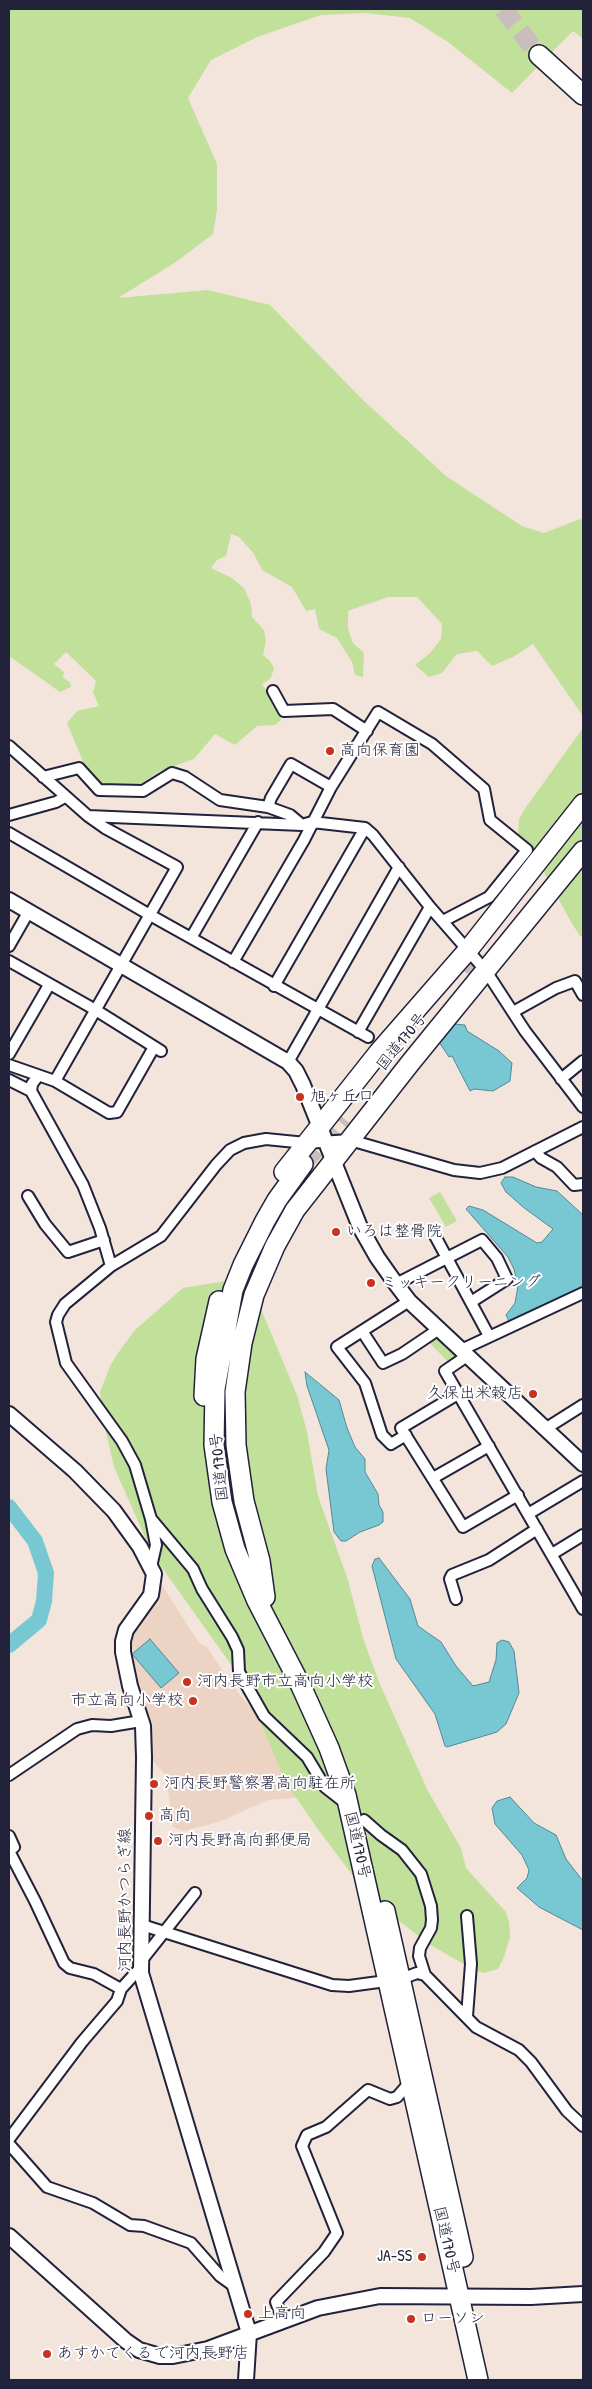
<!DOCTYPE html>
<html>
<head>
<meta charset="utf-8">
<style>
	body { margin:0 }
	#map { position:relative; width:592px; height:2389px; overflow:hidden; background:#f4e5dc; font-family:"Patrick Hand",sans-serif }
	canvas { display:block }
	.frame { position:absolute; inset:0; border:10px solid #22223b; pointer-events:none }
</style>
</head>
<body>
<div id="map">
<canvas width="592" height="2389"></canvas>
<div class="frame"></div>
</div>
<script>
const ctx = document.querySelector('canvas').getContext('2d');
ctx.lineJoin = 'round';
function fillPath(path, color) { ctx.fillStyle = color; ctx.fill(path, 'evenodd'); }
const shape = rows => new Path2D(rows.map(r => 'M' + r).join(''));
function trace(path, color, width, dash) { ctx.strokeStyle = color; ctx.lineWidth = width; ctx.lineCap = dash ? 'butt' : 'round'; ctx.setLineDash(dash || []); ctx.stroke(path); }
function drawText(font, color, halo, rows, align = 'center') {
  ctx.font = font + ' "Patrick Hand","Klee One",sans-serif'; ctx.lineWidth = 4; ctx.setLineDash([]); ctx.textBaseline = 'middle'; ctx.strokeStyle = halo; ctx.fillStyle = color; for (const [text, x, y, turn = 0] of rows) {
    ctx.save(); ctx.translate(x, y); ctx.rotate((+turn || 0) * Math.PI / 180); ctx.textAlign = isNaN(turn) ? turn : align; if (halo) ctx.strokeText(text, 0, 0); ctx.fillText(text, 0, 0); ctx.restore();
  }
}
const built = shape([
	[162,1585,199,1643,207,1647,233,1686,274,1736,305,1797,268,1800,219,1822,183,1831,173,1827,166,1776,153,1761,151,1755,150,1731,153,1724,146,1715,130,1661,129,1640,136,1622,156,1597]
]);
const green = shape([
	[9,9,583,9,583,39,573,31,512,93,448,42,410,18,365,13,321,15,257,37,211,60,188,98,217,164,217,210,213,234,176,262,118,298,208,290,270,305,363,400,446,476,522,526,544,533,583,518,583,716,533,644,513,657,492,666,477,651,457,654,442,673,429,677,415,665,430,653,441,639,442,624,417,597,388,597,348,611,348,629,353,643,364,653,363,677,355,675,352,662,337,638,319,629,315,609,306,611,292,587,262,570,254,554,239,537,231,534,226,556,217,560,211,568,232,578,244,588,251,604,252,617,264,630,266,641,263,655,270,661,274,668,271,678,262,684,279,710,281,720,275,725,257,726,235,745,215,734,194,759,160,771,142,783,124,788,102,787,87,771,67,723,77,711,99,706,93,692,96,681,66,652,54,664,64,672,63,678,70,682,71,687,60,692,9,656],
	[583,728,583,936,580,936,571,922,531,848,518,834,519,819,526,807],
	[440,1192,457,1221,446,1227,429,1198],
	[232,1280,251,1285,297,1395,307,1432,318,1496,348,1580,363,1638,379,1682,428,1791,461,1848,466,1868,506,1912,509,1922,510,1937,504,1957,498,1969,484,1973,474,1970,427,1943,388,1912,354,1877,317,1828,286,1783,254,1707,234,1669,153,1555,114,1467,103,1419,100,1392,110,1366,118,1353,134,1331,183,1288],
	[435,1333,458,1355,447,1361,427,1340]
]);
const water = shape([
	[454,1024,465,1025,467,1031,499,1051,512,1063,510,1081,493,1091,474,1089,470,1091,452,1056,449,1057,439,1042,454,1024],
	[505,1177,513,1177,536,1187,557,1191,583,1215,583,1290,510,1323,506,1315,515,1303,518,1286,514,1269,508,1257,466,1209,469,1206,483,1210,537,1243,542,1242,553,1229,523,1207,506,1192,501,1183,505,1177],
	[305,1372,339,1400,347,1428,355,1447,365,1459,365,1472,378,1494,379,1505,383,1512,383,1522,379,1525,360,1532,346,1541,341,1541,334,1532,326,1469,329,1450,307,1386,305,1372],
	[379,1558,410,1599,418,1626,441,1642,456,1666,473,1686,489,1682,496,1660,497,1643,502,1640,509,1642,514,1651,519,1693,506,1724,497,1732,447,1747,445,1746,435,1714,396,1659,372,1566,375,1559,379,1558],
	[150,1639,179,1673,161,1688,132,1654,150,1639],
	[510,1797,534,1823,556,1835,566,1859,583,1881,583,1930,539,1907,517,1888,527,1878,529,1870,522,1855,495,1824,492,1808,497,1801,510,1797]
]);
const river = shape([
	[9,1507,35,1541,46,1573,44,1601,39,1620,9,1645]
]);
const highwayTunnel = shape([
	[503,9,539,55],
	[469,975,485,955],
	[303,1164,342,1117]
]);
const street = shape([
	[273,691,284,711,333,709,367,731],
	[9,746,88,816,302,825,312,822,365,828,373,835,430,907,486,971,525,1031,583,1107],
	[43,777,79,768,99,790,143,791,172,773,185,777,220,800,268,807],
	[9,815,56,802,65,797],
	[302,825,290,815,268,807,271,798,291,764,331,787],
	[9,833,150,915,368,1037],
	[191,938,258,822],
	[9,946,29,911],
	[9,961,94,1009,161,1051],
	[233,962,304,840,331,787,378,712,432,744,484,789,490,820,527,850,489,897,443,921],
	[274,986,365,828],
	[513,1012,556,988,575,981,583,995],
	[358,1032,430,907],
	[9,1054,49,985],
	[288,1062,399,867],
	[9,1065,55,1081,109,1113,117,1112,154,1047],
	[38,1076,32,1084,31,1091,83,1185,100,1228,111,1266],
	[561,1079,583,1061],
	[9,1080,31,1091],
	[55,1081,177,867,105,828,88,816],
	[535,1151,541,1158,557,1167,574,1185,583,1184],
	[28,1196,45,1224,68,1252,104,1240],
	[434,1234,489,1336],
	[396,1284,482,1240,497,1258,507,1279,471,1302],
	[362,1331,383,1363,402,1354,439,1329],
	[461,1350,583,1293],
	[467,1356,445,1371,583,1609],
	[458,1394,401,1428,463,1527,518,1495],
	[545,1429,583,1405],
	[406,1435,391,1444,382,1435,365,1383,337,1347,409,1301],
	[433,1478,489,1446],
	[528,1514,583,1481],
	[152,1520,193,1569,202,1589,232,1637,238,1650,239,1672,264,1716,307,1757,325,1787,348,1805],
	[552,1554,583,1535],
	[151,1567,156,1545,151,1519,135,1465,122,1441,66,1363,56,1322,58,1315,65,1304,111,1266,161,1236,216,1165,230,1150,244,1143,266,1139,306,1143,350,1140,454,1170,480,1173,502,1168,583,1127],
	[456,1599,450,1579,452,1575,489,1560,537,1529],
	[9,1775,77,1729,92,1725,111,1726,141,1721],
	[364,1820,381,1835,402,1850,421,1874,431,1906,432,1920,431,1928,420,1948,419,1956,425,1975],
	[9,1836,14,1847,9,1851],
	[9,1851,35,1901,64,1963,70,1968,94,1974,121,1989],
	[142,1925,332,1985,349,1986,401,1979,417,1973,425,1975,476,2027,519,2050,531,2062,567,2111,583,2126],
	[142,1960,195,1893],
	[467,2016,471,1964,467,1916],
	[9,2139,82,2042,117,2001,121,1989,142,1966],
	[9,2144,47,2187,93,2203,130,2225,144,2226,191,2243,220,2276,234,2286],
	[283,2320,276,2302,324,2252,337,2233,302,2146,307,2135,326,2127,368,2090,390,2099,397,2097,410,2082]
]);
const secondary = shape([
	[9,900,288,1062,296,1071,303,1085,360,1227,377,1257,396,1284,409,1301,583,1464],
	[9,1414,75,1471,114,1511,140,1547,154,1574,151,1595,126,1630,123,1641,123,1652,130,1686,143,1726,144,1757,141,1973,249,2333,246,2380],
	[9,2236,126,2341,139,2350,160,2356,173,2356,208,2349,318,2308,380,2296,531,2297,583,2294]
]);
const highway = shape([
	[539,55,583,95],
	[303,1164,277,1200,265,1221,243,1265,233,1290,215,1389,214,1445,222,1502,235,1549,257,1601,301,1686,329,1748,346,1795,478,2380],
	[284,1172,379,1052,468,950,583,804],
	[204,1396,206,1359,219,1301],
	[265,1597,260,1561,244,1501,236,1445,235,1392,242,1343,254,1295,275,1246,295,1210,411,1062,583,851],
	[385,1911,463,2257]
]);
const markers = [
	[330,751,5,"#c8321e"],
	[300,1097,5,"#c8321e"],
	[336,1232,5,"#c8321e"],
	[371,1283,5,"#c8321e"],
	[533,1394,5,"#c8321e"],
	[187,1682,5,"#c8321e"],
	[193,1701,5,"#c8321e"],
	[154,1784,5,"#c8321e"],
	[149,1816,5,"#c8321e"],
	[158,1841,5,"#c8321e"],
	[422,2257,5,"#c8321e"],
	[248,2314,5,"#c8321e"],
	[411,2319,5,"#c8321e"],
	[47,2354,5,"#c8321e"]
];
const poiNames = [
	["高向保育園",340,751],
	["旭ヶ丘口",310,1097],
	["いろは整骨院",346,1232],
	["ミッキークリーニング",381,1283],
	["久保出米穀店",523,1394,"right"],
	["河内長野市立高向小学校",197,1682],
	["市立高向小学校",183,1701,"right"],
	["河内長野警察署高向駐在所",164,1784],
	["高向",159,1816],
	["河内長野高向郵便局",168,1841],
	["JA-SS",412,2257,"right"],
	["上高向",258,2314],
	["ローソン",421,2319],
	["あすかてくるで河内長野店",57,2354]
];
const streetNames = [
	["国道170号",402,1042,-51],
	["国道170号",220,1467,-96],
	["国道170号",357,1845,77],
	["河内長野かつらぎ線",126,1900,-90],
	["国道170号",446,2240,77]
];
fillPath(built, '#ecd3c4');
fillPath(green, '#c1e19a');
fillPath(water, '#78c8d3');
trace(water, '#568696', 1);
trace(river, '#78c8d3', 16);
trace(highwayTunnel, '#cabebc', 19, [19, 9]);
trace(street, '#22223b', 14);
trace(secondary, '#22223b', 18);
trace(highway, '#22223b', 22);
trace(street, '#fff', 10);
trace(secondary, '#fff', 14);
trace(highway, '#fff', 19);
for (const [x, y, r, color] of markers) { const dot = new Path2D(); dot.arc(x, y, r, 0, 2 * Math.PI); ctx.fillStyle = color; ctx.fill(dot); trace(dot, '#fff', 2); }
drawText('16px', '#22223b', '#fff', poiNames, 'left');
drawText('16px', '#22223b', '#fff', streetNames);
</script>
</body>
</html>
